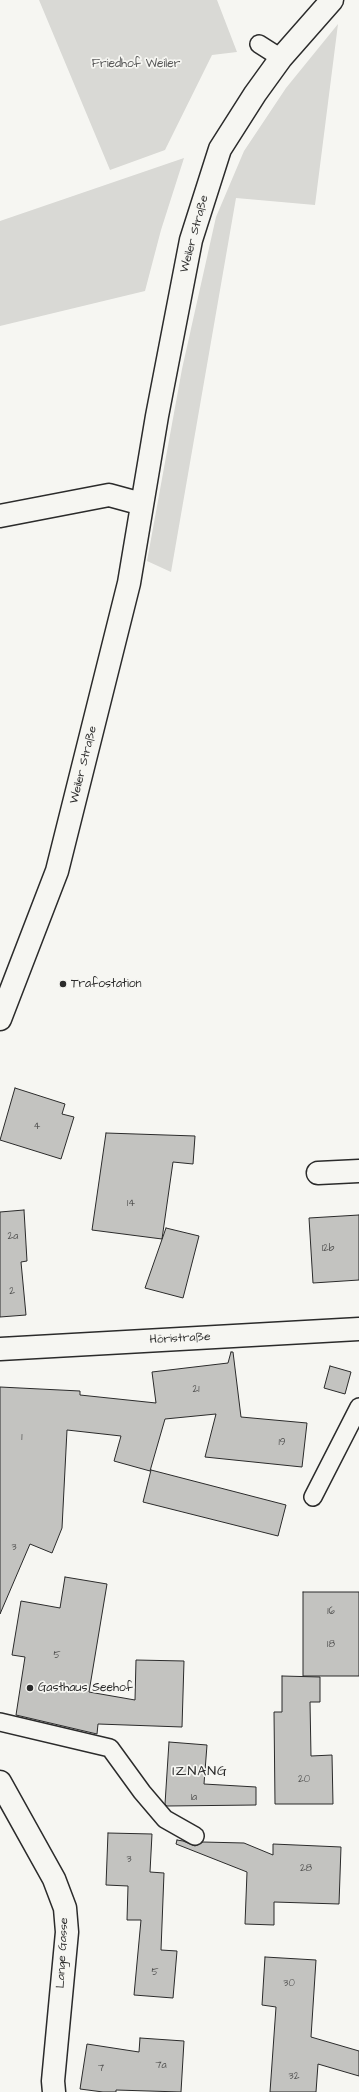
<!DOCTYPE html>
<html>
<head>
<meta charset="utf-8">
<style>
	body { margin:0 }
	canvas { display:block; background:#f6f6f2 }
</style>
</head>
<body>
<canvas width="359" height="2092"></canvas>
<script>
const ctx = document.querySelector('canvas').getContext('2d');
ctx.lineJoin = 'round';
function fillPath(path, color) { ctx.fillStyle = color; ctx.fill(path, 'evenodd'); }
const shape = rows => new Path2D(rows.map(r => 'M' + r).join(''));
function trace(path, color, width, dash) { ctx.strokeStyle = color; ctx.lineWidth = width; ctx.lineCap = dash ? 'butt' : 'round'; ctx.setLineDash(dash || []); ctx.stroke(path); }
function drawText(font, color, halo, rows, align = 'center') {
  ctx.font = font + ' "Architects Daughter",sans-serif'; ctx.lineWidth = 3.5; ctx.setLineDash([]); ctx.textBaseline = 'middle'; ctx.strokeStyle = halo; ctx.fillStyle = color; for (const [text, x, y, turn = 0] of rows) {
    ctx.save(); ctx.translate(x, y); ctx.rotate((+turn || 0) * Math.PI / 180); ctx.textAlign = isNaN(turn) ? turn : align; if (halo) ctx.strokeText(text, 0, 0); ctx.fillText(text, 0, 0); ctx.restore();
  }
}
const green = shape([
	[39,0,217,0,237,52,212,55,165,150,110,170],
	[338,24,315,205,236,198,171,572,147,561,182,369,216,217,244,151,286,88],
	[184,158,161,230,145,291,0,326,0,221]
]);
const building = shape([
	[15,1088,65,1104,62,1114,74,1117,61,1159,0,1140,15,1088],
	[106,1133,195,1136,193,1164,173,1162,162,1239,92,1230,106,1133],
	[24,1210,27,1261,21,1262,26,1315,0,1317,0,1212,24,1210],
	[359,1215,359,1280,313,1283,309,1218,359,1215],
	[166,1228,199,1236,183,1298,145,1288,166,1228],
	[231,1352,233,1352,241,1417,307,1423,302,1467,205,1457,216,1414,165,1419,150,1471,114,1461,121,1436,67,1430,62,1528,52,1553,30,1544,0,1614,0,1387,80,1391,80,1395,156,1403,152,1372,228,1363,231,1352],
	[330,1366,351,1372,345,1394,324,1388,330,1366],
	[151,1470,286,1505,278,1536,143,1502,151,1470],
	[65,1577,107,1584,89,1692,135,1700,136,1660,184,1661,182,1727,98,1724,97,1734,16,1715,25,1657,12,1655,21,1601,60,1608,65,1577],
	[303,1592,359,1592,359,1676,303,1676,303,1592],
	[282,1676,320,1677,320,1702,310,1702,311,1756,332,1755,333,1804,275,1804,274,1712,282,1712,282,1676],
	[169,1742,207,1745,204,1784,256,1787,256,1805,167,1806,165,1804,169,1742],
	[108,1833,152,1834,150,1872,164,1873,161,1950,177,1951,173,1998,134,1995,141,1920,127,1920,128,1886,106,1885,108,1833],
	[177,1840,183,1841,195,1846,203,1842,244,1843,273,1855,273,1844,341,1847,339,1904,274,1902,274,1925,245,1924,247,1872,176,1844,177,1840],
	[265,1957,316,1960,311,2037,359,2051,359,2076,318,2064,316,2092,270,2092,276,2007,262,2005,265,1957],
	[140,2038,184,2041,181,2092,116,2090,116,2092,103,2092,80,2089,87,2044,139,2052,140,2038]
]);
const lane = shape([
	[259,44,281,58],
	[313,1497,359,1407],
	[0,1722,110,1748,142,1792,165,1819,195,1836]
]);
const street = shape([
	[0,516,109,495,142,504],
	[0,1019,57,871,129,583,157,416,191,240,220,149,255,94,281,58,332,0],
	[318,1173,359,1171],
	[0,1782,54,1879,65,1908,67,1932,53,2081,54,2092]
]);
const secondary = shape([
	[0,1349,359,1329]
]);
const markers = [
	[63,984,4,"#2b2b2b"],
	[30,1688,4,"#2b2b2b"]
];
const numberNames = [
	["4",37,1127],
	["14",131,1204],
	["2a",13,1237],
	["12b",328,1249],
	["2",12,1292],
	["21",196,1390],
	["1",22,1438],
	["19",282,1443],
	["3",14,1548],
	["16",331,1612],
	["18",331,1645],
	["5",57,1656],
	["20",304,1780],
	["1a",194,1798],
	["3",129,1860],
	["28",306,1869],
	["5",155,1973],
	["30",289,1984],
	["7a",161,2066],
	["7",101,2069],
	["32",294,2077]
];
const parkNames = [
	["Friedhof Weiler",136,64]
];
const streetNames = [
	["Weiler Straße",195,234,-75],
	["Weiler Straße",84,765,-76],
	["Höristraße",180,1339,-3],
	["Lange Gasse",63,1953,-87]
];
const poiNames = [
	["Trafostation",71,984],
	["Gasthaus Seehof",38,1688]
];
const quarterNames = [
	["IZNANG",200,1772]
];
fillPath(green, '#d9d9d5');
fillPath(building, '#c3c3c0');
trace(building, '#2b2b2b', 1);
trace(lane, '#2b2b2b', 20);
trace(street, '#2b2b2b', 25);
trace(secondary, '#2b2b2b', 25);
trace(lane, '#f6f6f2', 17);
trace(street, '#f6f6f2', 22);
trace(secondary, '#f6f6f2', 22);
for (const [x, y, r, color] of markers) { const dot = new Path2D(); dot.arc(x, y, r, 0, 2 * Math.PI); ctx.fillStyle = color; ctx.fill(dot); trace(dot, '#f6f6f2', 1.5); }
drawText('10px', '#515150', null, numberNames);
drawText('12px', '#565656', '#f6f6f2', parkNames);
drawText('12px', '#2b2b2b', '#f6f6f2', streetNames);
drawText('12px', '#2b2b2b', '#f6f6f2', poiNames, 'left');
ctx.letterSpacing = '1px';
drawText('14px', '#2b2b2b', '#f6f6f2', quarterNames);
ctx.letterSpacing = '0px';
</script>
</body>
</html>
